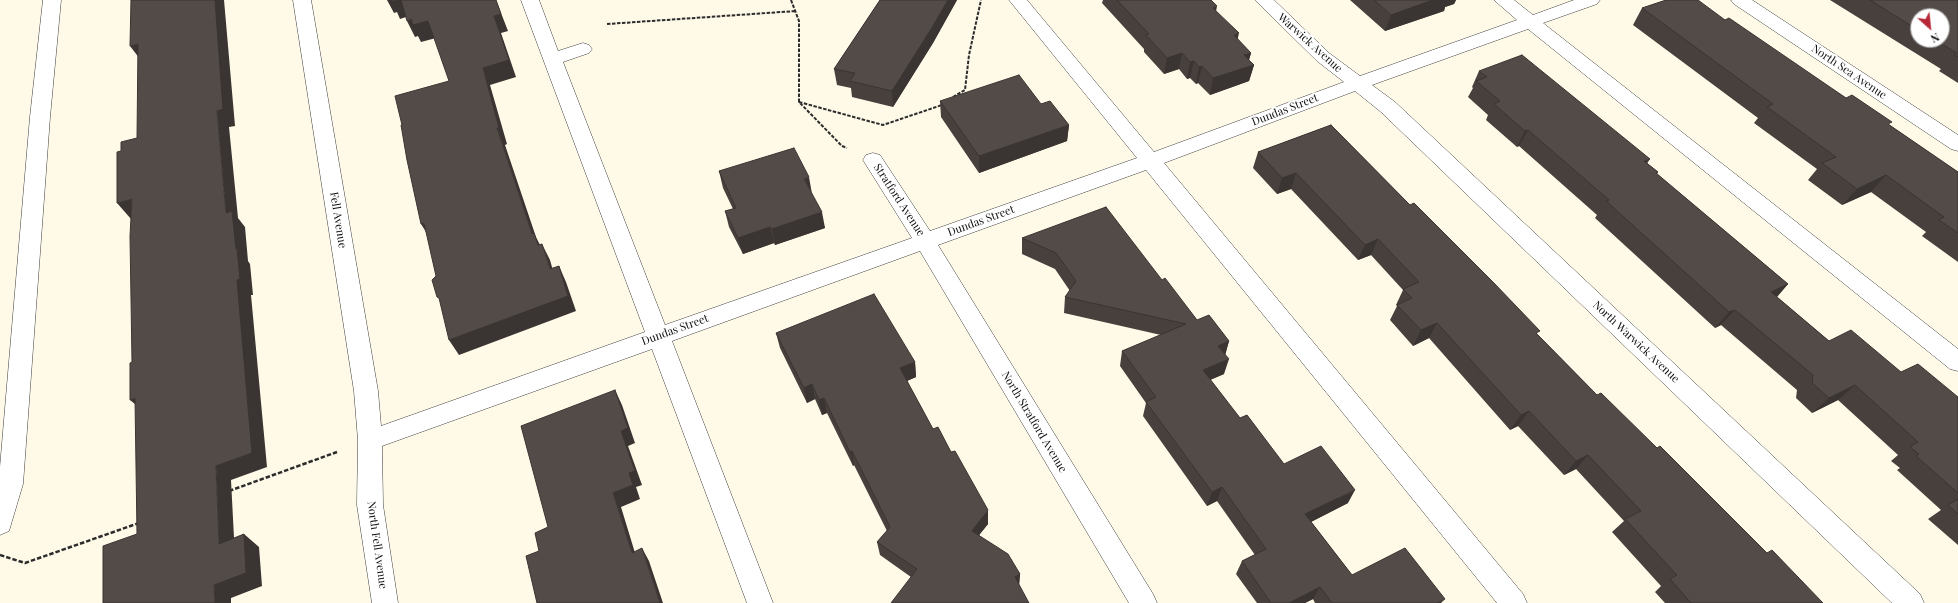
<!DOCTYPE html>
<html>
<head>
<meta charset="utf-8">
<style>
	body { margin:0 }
	#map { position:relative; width:1958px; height:603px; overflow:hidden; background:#fff9e8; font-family:"Playfair Display",serif }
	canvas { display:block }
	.north { position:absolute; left:1910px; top:8px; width:40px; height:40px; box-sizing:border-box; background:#fff; border:1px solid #9d9d9d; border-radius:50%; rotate:153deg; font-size:11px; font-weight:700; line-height:16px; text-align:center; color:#0a0a0a }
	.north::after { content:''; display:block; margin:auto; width:14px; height:18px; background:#b62737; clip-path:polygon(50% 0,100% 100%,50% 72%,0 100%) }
</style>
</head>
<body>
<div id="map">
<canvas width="1958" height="603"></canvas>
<div class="north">N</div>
</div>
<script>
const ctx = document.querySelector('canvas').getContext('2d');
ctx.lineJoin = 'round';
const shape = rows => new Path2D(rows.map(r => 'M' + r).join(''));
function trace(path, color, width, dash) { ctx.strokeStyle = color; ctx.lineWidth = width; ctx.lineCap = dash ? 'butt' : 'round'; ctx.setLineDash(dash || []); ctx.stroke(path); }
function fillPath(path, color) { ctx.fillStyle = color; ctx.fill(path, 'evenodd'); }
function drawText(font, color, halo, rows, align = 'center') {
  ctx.font = font + ' "Playfair Display",serif'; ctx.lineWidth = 4; ctx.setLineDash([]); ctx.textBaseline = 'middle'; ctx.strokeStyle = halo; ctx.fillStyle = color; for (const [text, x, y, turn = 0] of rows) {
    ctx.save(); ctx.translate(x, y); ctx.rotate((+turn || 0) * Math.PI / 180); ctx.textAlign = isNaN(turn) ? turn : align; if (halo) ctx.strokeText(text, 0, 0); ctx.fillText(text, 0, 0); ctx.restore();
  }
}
const pathFar1 = shape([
	[791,0,799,21,799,102,842,146,847,148],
	[607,24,796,11],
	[953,97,965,90,969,55,981,0],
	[799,102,883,125,942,105]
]);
const path = shape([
	[229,491,337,452],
	[0,555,25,563,139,523]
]);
const minor = shape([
	[43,0,61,0,50,117,23,484,9,531,0,535,0,467,30,117,43,0],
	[293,0,311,0,378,391,381,426,645,332,521,0,539,0,558,51,583,43,589,45,592,49,589,53,563,62,665,325,912,238,863,160,866,155,873,153,880,155,930,231,1137,158,1009,0,1027,0,1154,152,1344,82,1317,61,1255,0,1274,0,1329,53,1360,76,1517,20,1494,0,1514,0,1533,15,1574,0,1600,0,1597,4,1543,23,1958,349,1958,371,1950,369,1528,29,1372,85,1395,102,1920,594,1924,603,1892,603,1381,112,1355,91,1164,163,1523,594,1527,603,1497,603,1146,170,938,245,1153,594,1157,603,1129,603,920,251,672,341,773,603,747,603,652,349,382,446,383,505,398,603,372,603,357,505,358,440,354,391,293,0],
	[1731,0,1752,0,1958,135,1958,151,1951,149,1734,4,1731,0]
]);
const wall = shape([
	[880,0,957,0,933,43,893,107,852,97,851,88,837,85,834,69],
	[1103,0,1211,0,1216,11,1238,40,1251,53,1249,60,1254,65,1249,81,1210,95,1198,83,1196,84,1190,78,1187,79,1179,69,1164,74,1144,52,1144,49,1102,3],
	[1350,0,1456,0,1454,4,1445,7,1444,11,1385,31],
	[1830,0,1958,0,1958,83,1939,71,1941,69],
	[1918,16,1942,40,1918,40],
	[1642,8,1725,20,1846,98,1889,125,1958,172,1958,262,1922,236,1926,232,1871,192,1842,205,1808,180,1817,169,1754,123,1758,118,1633,25],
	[1479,71,1647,163,1658,172,1657,174,1788,284,1777,297,1829,341,1901,372,1958,397,1958,545,1928,519,1941,510,1897,470,1900,468,1891,461,1898,455,1838,400,1812,413,1796,398,1797,390,1721,325,1715,328,1595,218,1597,215,1519,146,1517,147,1486,120,1488,115,1468,97,1473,88,1472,87],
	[940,101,1041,104,1069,125,1067,141,979,173,941,117],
	[1331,125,1597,395,1657,448,1767,553,1823,603,1665,603,1655,592,1661,586,1612,532,1624,521,1576,469,1564,475,1518,426,1510,430,1429,338,1413,346,1390,320,1397,306,1396,305,1403,290,1371,255,1358,260,1291,189,1277,194,1253,168,1258,152],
	[719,171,812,194,825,228,775,245,774,243,743,254,729,227,725,211,733,209,723,188],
	[1022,238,1162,280,1197,320,1229,341,1225,354,1224,374,1210,380,1240,418,1284,464,1348,503,1311,522,1352,575,1441,603,1315,603,1313,599,1305,603,1257,603,1236,574,1242,561,1255,555,1217,501,1207,506,1143,416,1146,403,1120,366,1122,351,1161,335,1064,313,1065,297,1070,291,1055,269,1022,254],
	[776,333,915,362,916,377,907,381,933,429,988,524,979,535,1020,574,1019,585,911,577,880,555,877,542,887,531,854,465,853,466,827,413,822,415,815,399,807,403,780,348]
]);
const shadedWall = shape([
	[215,0,224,0,235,126,229,127,238,218,245,227,248,261,250,264,253,295,251,295,267,467,231,480,235,557,219,544,216,466,237,280,236,249,226,213,217,111],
	[387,0,401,0,409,16,400,19,397,12,394,13],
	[496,0,508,31,501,33,516,77,490,85,507,144,505,145,536,237,542,249,545,261,532,234,497,128,483,68,494,16],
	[948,0,957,0,933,43,893,107,892,91],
	[1433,0,1456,0,1454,4,1445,7,1444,11,1385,31,1391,15],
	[1217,6,1214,23,1213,8],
	[411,19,428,21,436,38,421,42,418,36,415,37,407,21],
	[1239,33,1235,50,1234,35],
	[138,44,143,63,130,46],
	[1182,53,1179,69,1164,74,1167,58],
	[1251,53,1247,67,1254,65,1249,81,1210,95,1213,78,1244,55],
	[1194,61,1190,78,1187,79,1190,62],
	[1202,66,1198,83,1196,84,1199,67],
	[1069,125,1067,141,979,173,979,156],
	[1528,130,1519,146,1517,147,1525,131],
	[1650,159,1639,175,1644,161],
	[1296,173,1291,189,1277,194,1282,178],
	[1886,175,1871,192,1842,205,1857,189],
	[809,177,812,194,804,179],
	[132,199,131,219,117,203],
	[822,212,825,228,775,245,772,229],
	[424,223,431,240,421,224],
	[770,227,774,243,743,254,738,238],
	[1378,239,1371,255,1358,260,1365,245],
	[542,244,550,260,557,285,550,269],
	[559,266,566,282,576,311,459,355,449,340],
	[1788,284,1774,300,1771,292],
	[1735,310,1721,325,1715,328,1729,312],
	[1437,323,1429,338,1413,346,1421,330],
	[1229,341,1225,356,1218,346],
	[1229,359,1224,374,1198,385,1203,370],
	[915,362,916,377,902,383,900,368],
	[812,384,815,399,807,403,804,388],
	[1855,385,1838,400,1812,413,1829,398],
	[615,390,622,405,635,443,628,446,642,485,636,487,640,499,621,507,639,566,632,553,613,493,629,473,621,431],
	[135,398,147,414,130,400],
	[824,398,827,413,822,415,819,400],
	[1529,411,1518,426,1510,430,1521,415],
	[852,451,854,465,853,466,850,452],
	[1588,455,1576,469,1564,475,1576,461],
	[1222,487,1217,501,1207,506,1212,492],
	[1355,490,1348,503,1299,528,1305,514],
	[988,510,988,524,972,544,972,531],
	[244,534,259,547,262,586,231,598,231,603,215,603,214,585],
	[642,548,649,561,663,603,660,603],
	[1020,574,1019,586,1015,577],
	[1320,587,1313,599,1305,603,1289,603],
	[1445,599,1441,603,1437,603]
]);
const building = shape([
	[131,0,215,0,223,109,217,111,226,213,232,211,236,249,237,248,240,279,237,280,252,453,216,466,219,544,244,534,246,573,214,585,215,603,103,603,103,546,137,534,135,398,130,400,130,363,132,362,130,236,132,199,117,203,117,152,121,151,121,142,137,138,138,44,130,46,131,0],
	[391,0,400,0,392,2,391,0],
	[401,0,496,0,501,14,494,16,509,60,483,68,499,128,497,128,532,234,534,233,538,245,542,244,550,269,559,266,568,296,449,340,439,298,437,297,432,280,436,276,424,223,421,224,407,160,401,125,402,125,395,96,449,81,428,21,413,25,411,19,407,21,401,0],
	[880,0,948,0,933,26,892,91,850,81,855,73,834,69,880,0],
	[1117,0,1211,0,1217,6,1213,8,1239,33,1234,35,1251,53,1244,55,1254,65,1213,78,1202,66,1199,67,1194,61,1190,62,1182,53,1167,58,1146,35,1149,34,1117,0],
	[1374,0,1433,0,1391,15,1374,0],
	[1666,0,1698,0,1725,20,1729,18,1846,98,1852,95,1892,122,1888,124,1958,172,1958,233,1939,220,1944,217,1886,175,1857,189,1822,163,1836,157,1767,107,1773,104,1642,8,1666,0],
	[1870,0,1958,0,1958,57,1954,55,1957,53,1935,40,1942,40,1942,16,1918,16,1918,30,1870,0],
	[1522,55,1650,159,1644,161,1658,172,1656,173,1788,284,1771,292,1829,341,1851,330,1901,372,1918,364,1958,397,1958,493,1916,456,1919,454,1910,447,1918,442,1855,385,1829,398,1812,383,1813,375,1735,310,1729,312,1606,201,1609,200,1528,130,1525,131,1494,104,1500,101,1476,81,1487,77,1479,71,1522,55],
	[1019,75,1041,104,1050,101,1069,125,979,156,940,101,1019,75],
	[1331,125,1410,205,1414,203,1493,282,1540,331,1536,333,1597,395,1601,393,1657,448,1660,446,1767,553,1772,550,1823,603,1691,603,1670,579,1677,575,1625,519,1641,511,1588,455,1576,461,1529,411,1521,415,1437,323,1421,330,1397,305,1412,298,1403,289,1419,282,1378,239,1365,245,1296,173,1282,178,1258,152,1331,125],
	[794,148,809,177,804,179,822,212,772,229,770,227,738,238,725,211,736,208,719,171,794,148],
	[1106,207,1162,280,1165,278,1197,320,1209,315,1229,341,1218,346,1229,359,1203,370,1240,418,1247,415,1284,464,1321,446,1355,490,1305,514,1352,575,1405,548,1445,599,1437,603,1332,603,1320,587,1289,603,1271,603,1242,561,1266,549,1222,487,1212,492,1146,402,1156,397,1122,351,1186,324,1065,297,1076,281,1056,253,1022,238,1106,207],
	[874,294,915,362,900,368,933,429,938,427,951,452,955,451,988,510,972,531,1008,554,1020,574,1015,577,1029,603,891,603,917,569,877,542,890,527,852,451,850,452,824,398,819,400,812,384,804,388,776,333,874,294],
	[615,390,628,428,621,431,635,471,629,473,633,485,613,493,632,553,642,548,660,603,537,603,526,556,539,551,535,533,548,527,521,426,615,390],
	[1958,499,1958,514,1948,505,1958,499]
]);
const streetNames = [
	["Warwick Avenue",1310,43,42],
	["North Sea Avenue",1849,72,34],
	["Dundas Street",1285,110,-21],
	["Stratford Avenue",899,200,57],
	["Fell Avenue",338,220,81],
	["Dundas Street",981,221,-20],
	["Dundas Street",675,330,-20],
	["North Warwick Avenue",1636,342,43],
	["North Stratford Avenue",1034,422,59],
	["North Fell Avenue",377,545,82]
];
trace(minor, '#3d3d3d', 1);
trace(pathFar1, '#2c2c2c', 2, [3.5, 1.5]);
trace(path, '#2c2c2c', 2.5, [4.5, 2]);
fillPath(minor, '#fff');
fillPath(wall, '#47403d');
fillPath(shadedWall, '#3a3432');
fillPath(building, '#534b47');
trace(building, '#3a3432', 1);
drawText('11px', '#0a0a0a', '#fff', streetNames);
</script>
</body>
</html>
